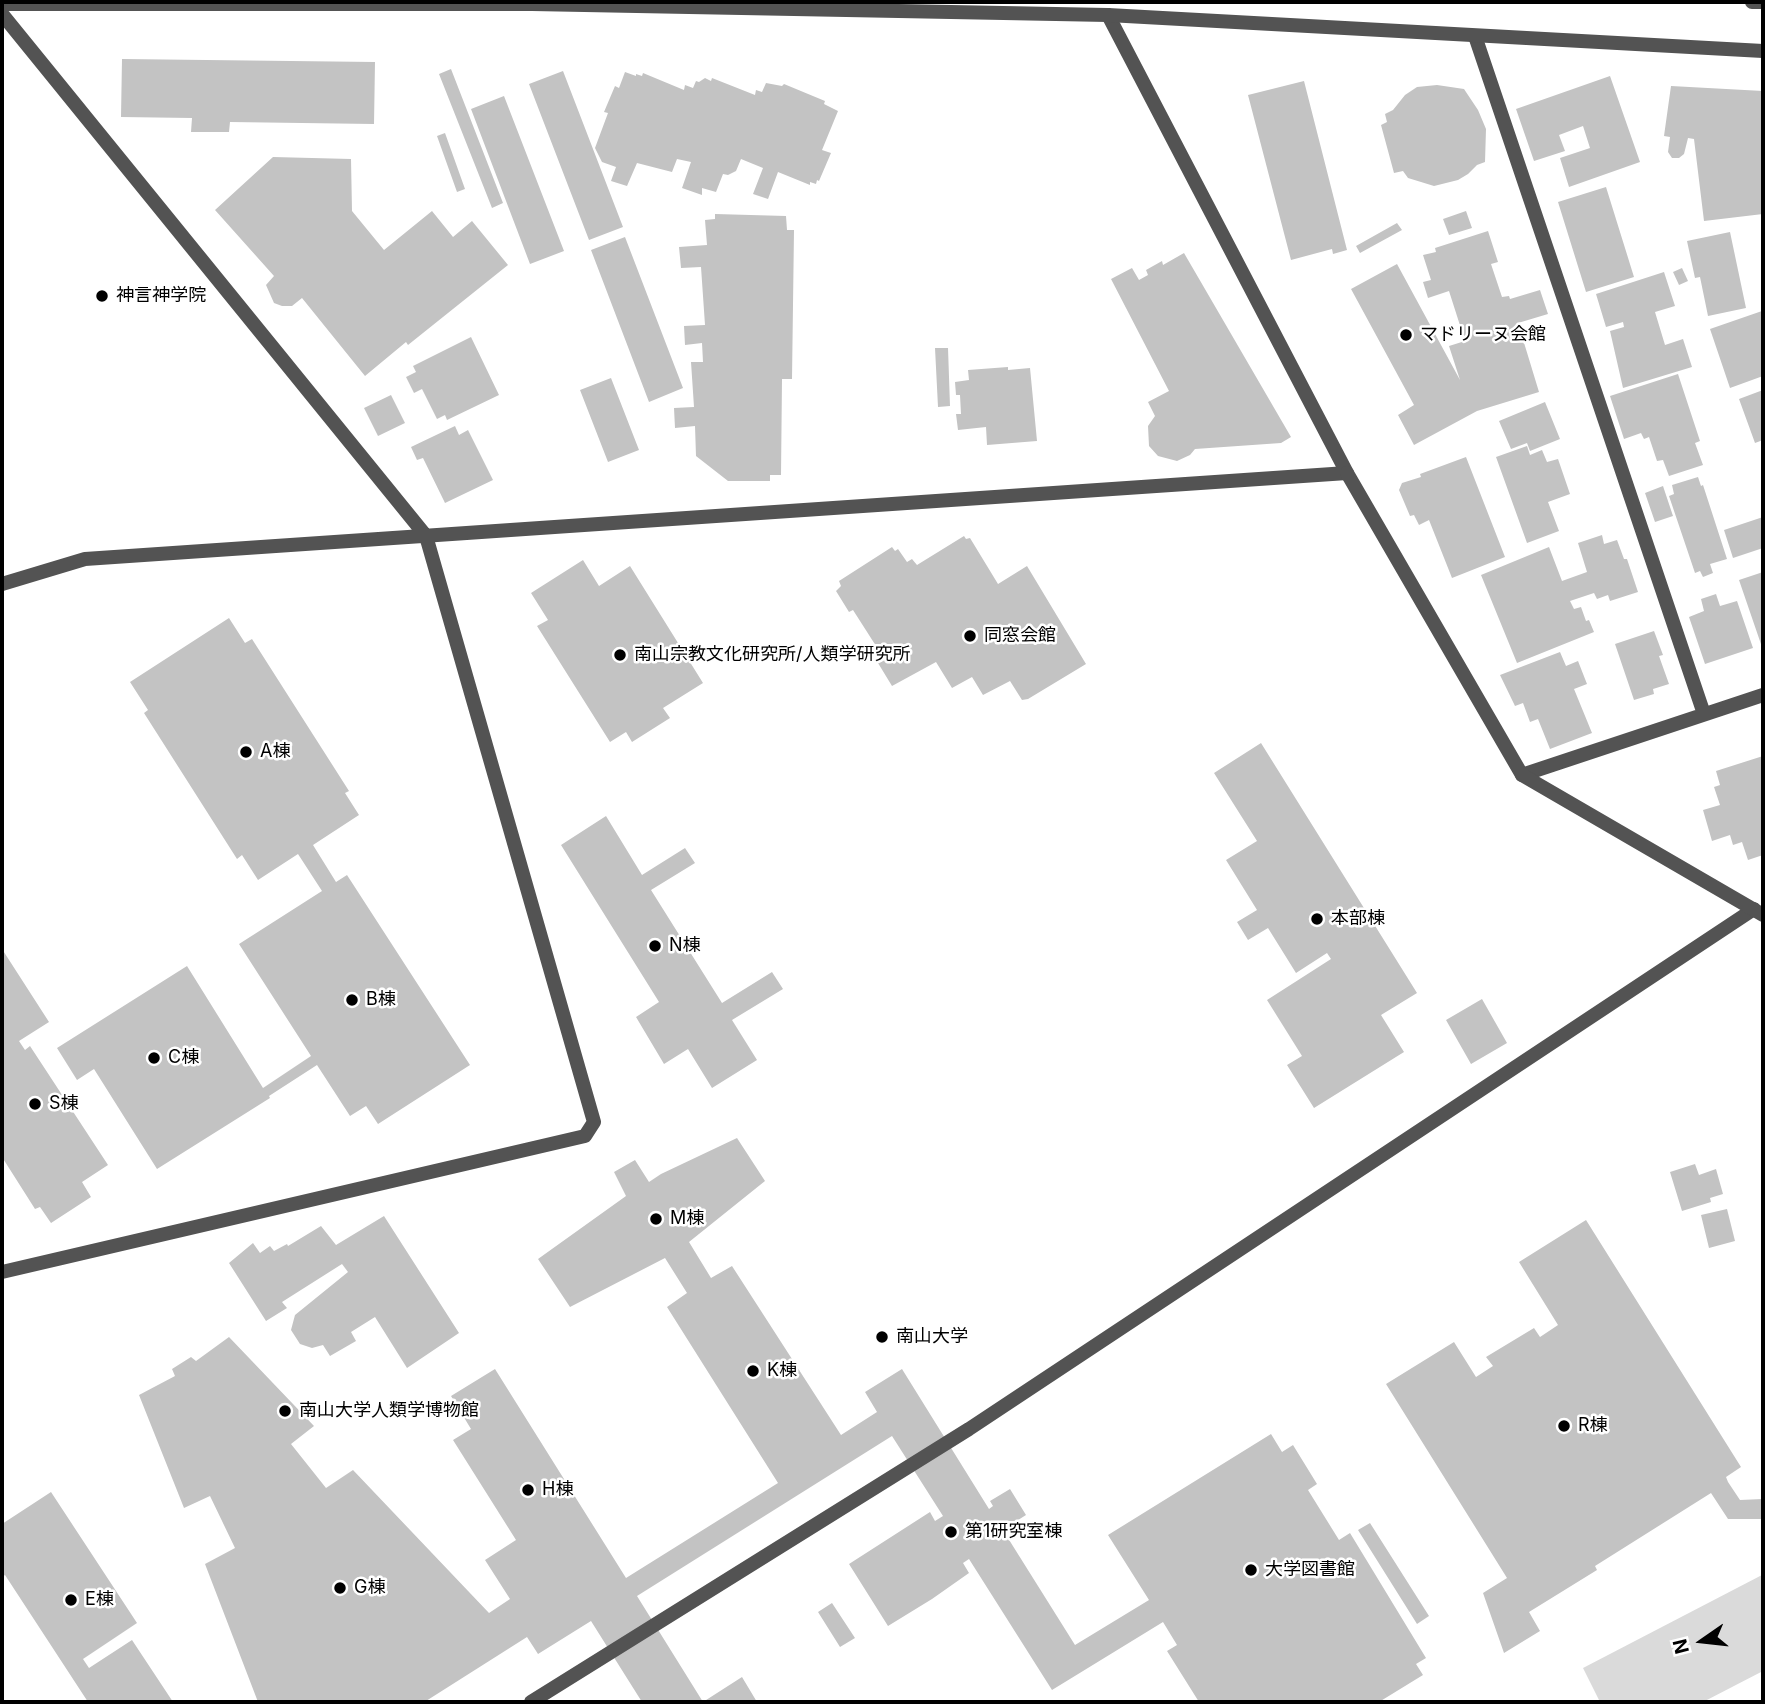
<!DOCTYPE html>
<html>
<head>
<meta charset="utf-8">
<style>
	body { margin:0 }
	#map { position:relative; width:1765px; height:1704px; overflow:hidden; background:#fff; font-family:Inter,sans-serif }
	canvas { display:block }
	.frame { position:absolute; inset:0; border:4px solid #000; pointer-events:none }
	.north { position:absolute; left:1667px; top:1606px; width:70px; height:70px; -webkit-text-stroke:5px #fff; paint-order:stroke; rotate:256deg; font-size:19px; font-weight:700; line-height:28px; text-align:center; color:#000 }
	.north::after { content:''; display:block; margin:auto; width:24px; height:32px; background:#000; clip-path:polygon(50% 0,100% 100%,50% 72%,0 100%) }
</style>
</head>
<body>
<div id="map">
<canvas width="1765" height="1704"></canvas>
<div class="frame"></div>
<div class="north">N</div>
</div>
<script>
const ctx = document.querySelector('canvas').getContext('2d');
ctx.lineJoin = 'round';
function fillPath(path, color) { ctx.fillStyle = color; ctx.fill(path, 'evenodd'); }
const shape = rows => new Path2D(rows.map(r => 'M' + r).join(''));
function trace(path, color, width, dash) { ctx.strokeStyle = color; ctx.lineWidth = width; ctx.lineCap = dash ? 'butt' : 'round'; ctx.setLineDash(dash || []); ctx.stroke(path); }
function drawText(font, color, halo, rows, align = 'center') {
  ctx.font = font + ' Inter,"Noto Sans JP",sans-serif'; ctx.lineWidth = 5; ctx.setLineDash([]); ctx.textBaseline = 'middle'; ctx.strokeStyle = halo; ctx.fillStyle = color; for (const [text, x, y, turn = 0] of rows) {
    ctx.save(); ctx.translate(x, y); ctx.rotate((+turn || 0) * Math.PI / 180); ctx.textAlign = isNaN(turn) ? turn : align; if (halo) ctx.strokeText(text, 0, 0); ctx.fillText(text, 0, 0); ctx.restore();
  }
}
const green = shape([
	[1762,1575,1763,1671,1703,1702,1600,1702,1583,1668]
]);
const building = shape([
	[122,59,375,62,374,124,230,122,229,132,191,132,192,118,121,117],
	[451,69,503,203,492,208,439,74],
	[563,71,623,227,589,240,529,84],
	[625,72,636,76,636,74,642,76,643,73,684,90,685,85,693,88,696,81,699,82,705,78,711,81,712,78,755,95,756,90,762,92,766,83,782,86,784,84,825,101,824,104,838,111,822,150,831,153,819,181,817,180,816,184,810,182,810,185,778,172,768,199,753,194,763,168,741,159,736,171,728,175,723,174,716,192,702,188,702,195,682,188,691,162,677,159,672,172,637,163,627,186,611,181,616,167,602,162,595,148,608,113,604,112,615,86,619,88],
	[1610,76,1640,162,1569,187,1560,158,1590,148,1583,126,1559,135,1565,151,1534,161,1516,109],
	[1304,81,1347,250,1333,254,1332,249,1291,260,1248,95],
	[1437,85,1464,89,1478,110,1486,129,1485,162,1477,165,1468,174,1458,180,1434,186,1408,178,1403,171,1394,173,1381,125,1387,122,1385,114,1393,110,1405,95,1417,87],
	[1671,86,1763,91,1763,214,1704,221,1694,139,1688,138,1684,154,1679,158,1672,158,1668,152,1670,137,1664,136],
	[504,96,564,251,530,264,471,109],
	[445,133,465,189,457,192,437,136],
	[273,157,351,159,352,211,384,250,432,211,453,237,472,221,508,265,408,345,406,342,365,376,302,298,292,306,282,306,274,303,266,285,274,276,215,210],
	[1606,187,1634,277,1586,292,1558,202],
	[1466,211,1472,228,1449,235,1443,219],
	[715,214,786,216,787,230,794,230,792,379,782,379,781,475,770,475,770,481,728,481,696,456,695,426,675,428,674,408,694,407,691,362,703,362,702,343,685,345,684,326,705,325,701,267,681,268,679,247,707,245,705,220,715,219],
	[1397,223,1402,230,1360,253,1356,246],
	[1488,231,1498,262,1491,264,1502,297,1509,296,1510,299,1540,290,1548,314,1518,323,1539,392,1477,411,1414,445,1398,415,1414,405,1351,289,1397,264,1460,380,1449,346,1465,341,1449,291,1428,298,1423,282,1431,280,1423,255,1436,252,1435,248],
	[1730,232,1746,308,1708,316,1700,277,1695,278,1687,241],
	[625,237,683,388,649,402,591,250],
	[1184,253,1291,437,1281,443,1195,449,1190,455,1177,461,1158,456,1149,446,1148,426,1155,416,1148,402,1169,391,1111,279,1132,268,1139,280,1148,275,1146,270,1162,261,1163,265],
	[1682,268,1688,281,1679,285,1673,272],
	[1664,272,1675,306,1655,312,1665,345,1683,339,1692,367,1623,388,1610,331,1624,327,1623,322,1606,327,1596,294],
	[1762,311,1763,376,1730,388,1710,329],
	[471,337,499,395,447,420,445,415,437,419,422,389,414,393,406,377,416,372,413,366],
	[935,348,948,348,950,406,938,407],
	[1008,367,1008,370,1030,368,1037,441,987,445,986,427,958,430,956,414,961,414,960,395,956,395,955,382,969,380,968,370],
	[1678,374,1700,441,1695,443,1703,465,1669,476,1663,460,1657,461,1649,437,1644,439,1641,433,1624,439,1610,396],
	[611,378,639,450,608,462,580,390],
	[1763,390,1763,440,1755,443,1739,399],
	[391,395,405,423,378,436,364,408],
	[1545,402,1560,439,1530,451,1527,443,1511,449,1499,421],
	[455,426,459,435,468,430,493,480,445,503,423,458,417,460,411,447],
	[1527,446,1530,455,1542,450,1547,462,1558,459,1570,494,1548,502,1559,531,1527,543,1496,457],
	[1466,457,1505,557,1452,578,1429,520,1419,525,1414,515,1410,516,1399,490,1402,483,1421,477,1420,474],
	[1698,477,1701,486,1703,485,1727,559,1710,564,1713,573,1703,577,1700,571,1695,573,1669,496,1674,494,1672,485],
	[1663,486,1673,516,1655,522,1645,493],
	[1763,517,1763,548,1733,558,1724,530],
	[1602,535,1604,544,1617,540,1624,559,1627,559,1638,592,1610,601,1608,595,1597,599,1594,593,1570,601,1574,609,1581,607,1586,621,1589,620,1594,632,1517,663,1481,575,1549,547,1562,581,1587,572,1578,543],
	[964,536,966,539,970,538,998,584,1027,566,1086,664,1028,699,1022,700,1010,681,983,695,972,677,952,688,936,662,892,686,878,663,885,660,853,610,849,612,836,591,841,586,839,581,892,547,895,551,898,549,907,562,912,559,917,565],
	[583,560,599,586,630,566,703,683,663,708,670,718,632,742,626,732,610,742,537,626,548,620,531,593],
	[1763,572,1763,650,1739,580],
	[1716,594,1720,606,1737,601,1753,648,1705,664,1689,617,1704,611,1701,599],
	[229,618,245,643,252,639,349,791,345,793,359,815,313,845,336,882,347,875,470,1065,378,1124,366,1106,350,1116,317,1065,269,1096,270,1098,157,1169,94,1069,77,1080,57,1048,187,966,263,1088,311,1056,239,944,322,891,298,854,258,880,242,855,237,859,144,713,148,710,130,682],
	[1654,631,1663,655,1659,656,1669,684,1653,689,1654,694,1634,700,1615,644],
	[1560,652,1566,666,1578,661,1587,684,1574,689,1592,733,1550,749,1538,719,1530,722,1523,703,1515,706,1500,675],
	[1261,743,1417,993,1381,1015,1404,1052,1314,1108,1287,1065,1302,1056,1267,1000,1331,959,1327,953,1296,973,1268,928,1248,940,1237,922,1257,910,1226,860,1257,841,1214,773],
	[1763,756,1763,855,1748,860,1742,842,1733,845,1730,835,1712,841,1703,810,1720,805,1714,787,1720,785,1716,771],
	[606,816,642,875,685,848,695,863,651,890,722,1003,772,972,783,989,732,1020,757,1060,712,1088,688,1049,664,1064,636,1017,659,1002,561,845],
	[2,949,49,1022,19,1041,25,1050,30,1046,108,1165,82,1182,91,1197,51,1223,40,1207,35,1209,2,1157],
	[1482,999,1507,1043,1471,1064,1446,1020],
	[737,1138,765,1181,689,1242,711,1278,732,1266,841,1435,877,1412,865,1392,902,1369,989,1509,993,1506,990,1501,1010,1489,1026,1515,1007,1527,1005,1523,1001,1527,1075,1645,1149,1600,1108,1535,1271,1434,1282,1452,1293,1445,1317,1484,1308,1490,1339,1540,1350,1533,1426,1658,1416,1664,1423,1675,1379,1702,1199,1702,1167,1651,1177,1645,1163,1622,1052,1690,969,1559,963,1563,969,1573,932,1599,888,1626,849,1564,930,1512,935,1521,943,1516,892,1436,637,1596,703,1702,742,1677,757,1702,642,1702,591,1621,538,1654,527,1637,426,1701,427,1702,258,1702,205,1564,235,1548,210,1496,184,1508,139,1395,175,1376,172,1369,191,1357,196,1361,229,1337,314,1426,291,1444,326,1488,353,1470,489,1613,510,1599,485,1560,516,1540,453,1440,471,1429,451,1396,495,1369,626,1578,778,1483,667,1307,687,1293,665,1258,570,1307,538,1259,626,1196,614,1172,635,1160,649,1182,661,1174],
	[1695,1164,1699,1175,1716,1169,1723,1194,1710,1198,1711,1202,1682,1211,1670,1172],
	[1727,1209,1735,1241,1709,1248,1701,1215],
	[384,1216,459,1333,407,1368,375,1317,351,1332,356,1341,330,1356,323,1345,312,1348,300,1344,291,1330,295,1315,348,1272,342,1264,282,1302,287,1308,266,1321,229,1263,253,1243,260,1253,270,1246,274,1251,287,1244,288,1246,321,1226,336,1245],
	[1586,1220,1741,1467,1726,1477,1728,1482,1740,1500,1763,1499,1763,1519,1728,1519,1711,1493,1595,1566,1597,1570,1529,1612,1540,1631,1504,1653,1483,1593,1507,1578,1386,1384,1454,1342,1476,1377,1493,1366,1486,1357,1534,1328,1540,1337,1558,1325,1519,1262],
	[51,1492,137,1623,83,1659,89,1668,132,1640,173,1702,88,1702,5,1575,2,1577,2,1524],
	[1370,1523,1429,1616,1417,1624,1358,1530],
	[832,1603,855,1638,840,1647,818,1612]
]);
const service = shape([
	[531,1702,969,1429,1754,909]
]);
const minor = shape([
	[2,14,426,536,594,1122,585,1136,2,1272],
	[1475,36,1704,714],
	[2,584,85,559,1347,473,1108,15],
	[1522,775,1763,695]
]);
const tertiary = shape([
	[1752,2,1763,2],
	[2,4,532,4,1108,15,1763,51],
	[1347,473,1522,775,1763,915]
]);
const markers = [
	[102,296,7,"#000"],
	[1406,335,7,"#000"],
	[970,636,7,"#000"],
	[620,655,7,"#000"],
	[246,752,7,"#000"],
	[1317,919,7,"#000"],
	[655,946,7,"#000"],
	[352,1000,7,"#000"],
	[154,1058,7,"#000"],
	[35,1104,7,"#000"],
	[656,1219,7,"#000"],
	[882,1337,7,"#000"],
	[753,1371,7,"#000"],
	[285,1411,7,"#000"],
	[1564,1426,7,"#000"],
	[528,1490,7,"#000"],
	[951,1532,7,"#000"],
	[1251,1570,7,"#000"],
	[340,1588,7,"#000"],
	[71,1600,7,"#000"]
];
const poiNames = [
	["神言神学院",116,296],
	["マドリーヌ会館",1420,335],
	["同窓会館",984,636],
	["南山宗教文化研究所/人類学研究所",634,655],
	["A棟",260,752],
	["本部棟",1331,919],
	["N棟",669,946],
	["B棟",366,1000],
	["C棟",168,1058],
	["S棟",49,1104],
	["M棟",670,1219],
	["南山大学",896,1337],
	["K棟",767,1371],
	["南山大学人類学博物館",299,1411],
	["R棟",1578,1426],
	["H棟",542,1490],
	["第1研究室棟",965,1532],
	["大学図書館",1265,1570],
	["G棟",354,1588],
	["E棟",85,1600]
];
fillPath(green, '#dadada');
fillPath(building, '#c3c3c3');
trace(service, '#535353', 14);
trace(minor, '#535353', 14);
trace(tertiary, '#535353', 14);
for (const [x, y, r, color] of markers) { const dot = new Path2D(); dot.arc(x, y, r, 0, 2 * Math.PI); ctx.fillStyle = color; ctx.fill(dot); trace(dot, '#fff', 2.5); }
drawText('18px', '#000', '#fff', poiNames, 'left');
</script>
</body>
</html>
